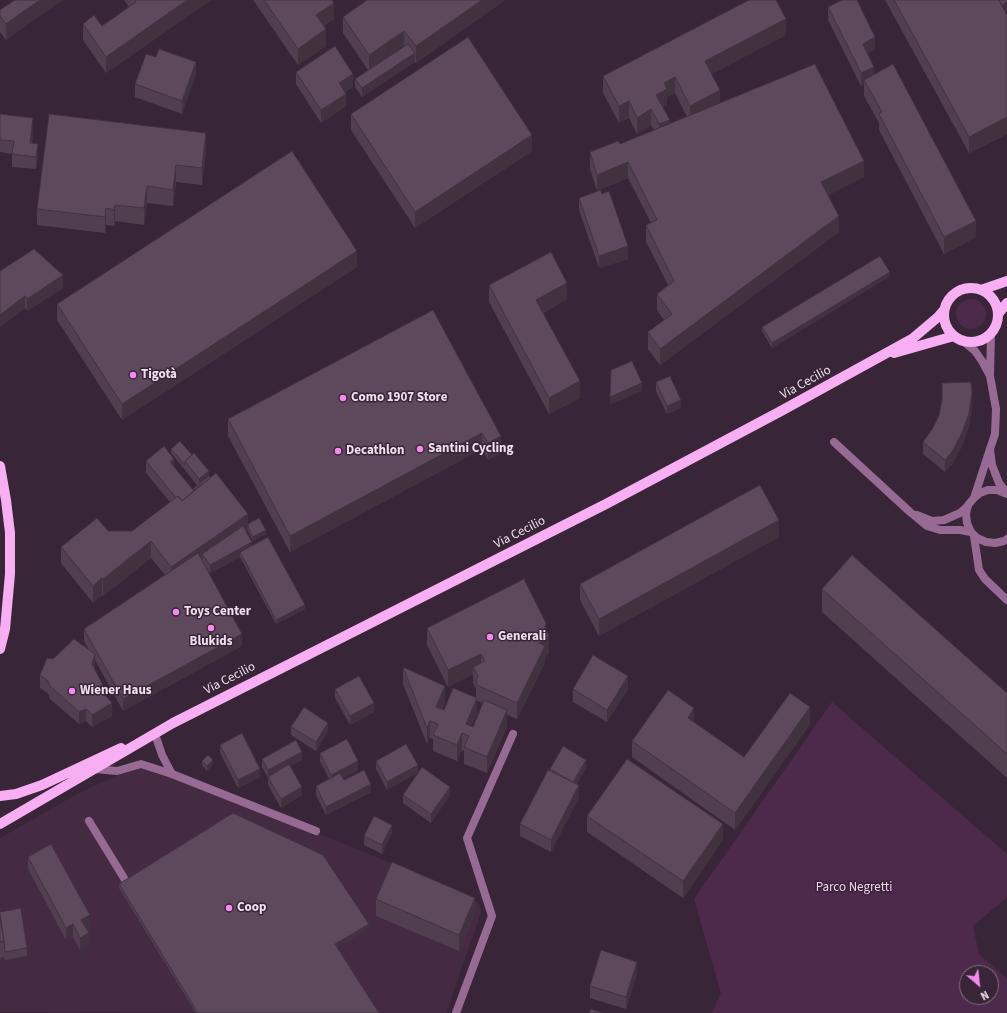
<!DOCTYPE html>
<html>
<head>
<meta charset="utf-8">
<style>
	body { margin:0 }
	#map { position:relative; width:1007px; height:1013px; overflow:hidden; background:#382537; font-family:"Source Sans 3",sans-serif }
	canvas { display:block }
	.north { position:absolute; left:959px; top:965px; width:40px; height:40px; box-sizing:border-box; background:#382537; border:1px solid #817080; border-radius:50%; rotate:152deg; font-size:11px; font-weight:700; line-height:16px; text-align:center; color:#eee1ed }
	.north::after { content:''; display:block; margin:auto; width:14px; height:18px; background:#f589ef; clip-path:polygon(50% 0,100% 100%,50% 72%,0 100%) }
</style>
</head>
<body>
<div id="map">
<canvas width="1007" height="1013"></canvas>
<div class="north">N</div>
</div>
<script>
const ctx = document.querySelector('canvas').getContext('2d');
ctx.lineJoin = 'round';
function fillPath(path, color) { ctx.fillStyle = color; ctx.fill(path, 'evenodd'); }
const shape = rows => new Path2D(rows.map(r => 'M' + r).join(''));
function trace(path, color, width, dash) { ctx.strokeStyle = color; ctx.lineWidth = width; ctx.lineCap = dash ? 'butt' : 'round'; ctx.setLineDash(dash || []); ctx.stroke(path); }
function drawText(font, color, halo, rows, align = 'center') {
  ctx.font = font + ' "Source Sans 3",sans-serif'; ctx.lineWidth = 3; ctx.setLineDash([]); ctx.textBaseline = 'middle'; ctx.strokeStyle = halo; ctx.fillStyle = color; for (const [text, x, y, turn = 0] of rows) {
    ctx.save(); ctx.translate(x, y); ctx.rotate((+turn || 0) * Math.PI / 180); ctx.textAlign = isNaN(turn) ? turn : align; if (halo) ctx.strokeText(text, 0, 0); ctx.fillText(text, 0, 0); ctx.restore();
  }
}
const built = shape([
	[141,764,172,774,472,896,480,906,481,913,446,1013,0,1012,0,838,77,794]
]);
const green = shape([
	'956 314a15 15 0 1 1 30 0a15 15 0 1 1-30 0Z',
	[832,702,1007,854,1007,897,973,926,979,954,1007,979,1007,1013,712,1013,721,993,694,899],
	[967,973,991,973,991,997,967,997]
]);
const pedestrian = shape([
	[89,821,127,883]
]);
const minor = shape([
	[963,341,975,351,982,361,989,374],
	[834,442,910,512,927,526,940,530,960,530,971,532],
	[990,449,995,434,996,409,990,376,991,333],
	[1007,494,997,490,988,490,980,493,974,498,968,505,966,514,967,523,971,532,977,538,986,542,995,543,1004,541,1007,539],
	[974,498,990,449,992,465,999,483,1007,493],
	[917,515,932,521,944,520,960,513,968,506],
	[974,536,979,570,985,579,1007,600],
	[155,734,162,755,172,774],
	[95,769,117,771,141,764,172,774,316,831],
	[456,1013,492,916,467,838,513,734]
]);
const primary = shape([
	'944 315a27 27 0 1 1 54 0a27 27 0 1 1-54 0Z',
	[981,290,1007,281],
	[998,314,1007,303],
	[894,353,954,336],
	[0,466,6,500,10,533,10,574,5,629,0,649],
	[0,796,16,794,42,785,121,748],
	[0,824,173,723,606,504,781,411,912,339,938,317,944,310]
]);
const wall = shape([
	[15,0,6,40,0,32,0,10],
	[124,0,211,0,106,73,83,40,83,24,102,26,129,7],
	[253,0,332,0,334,19,324,26,326,46,298,65],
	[505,0,416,63,415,62,362,97,355,87,355,79,368,70,343,33,343,17],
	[885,0,1007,0,1007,11,1005,12,1007,15,1007,134,969,153],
	[828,7,875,49,868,53,874,74,976,237,944,254,879,130,879,123,864,96,864,84,861,86,828,20],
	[786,35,711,74,720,103,864,177,828,195,839,232,660,365,648,349,648,332,664,320,657,310,657,294,668,285,646,242,646,225,651,223,628,178,597,191,590,169,590,152,620,144,654,130,651,125,637,134,629,118,619,123,603,93,603,76],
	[675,93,687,117,670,123,663,107,667,105,667,97],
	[156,57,196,74,182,114,135,97,135,84],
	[296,72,353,86,345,92,346,106,321,123,296,84],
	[0,114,33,130,32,144,38,157,36,169,12,167,12,154,0,152],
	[351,114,532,151,415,228,351,130],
	[206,150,202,185,176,182,173,206,147,203,144,225,115,221,114,226,106,225,105,233,37,225,37,209],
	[579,198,628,259,599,268,579,210],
	[357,267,122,420,57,320,57,304],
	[0,271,63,288,27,311],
	[890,276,772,348,762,331,762,327],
	[489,285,567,299,543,313,580,398,549,414,489,302],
	[433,310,501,453,488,460,482,449,290,552,228,436,228,419],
	[656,382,681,408,667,414,656,391],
	[972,405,969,426,962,446,952,464,945,472,923,454,923,442,933,428],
	[171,449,209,476,248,524,266,534,253,541,248,531,246,532,252,546,305,609,276,624,240,557,210,573,203,562,242,646,123,711,95,660,95,666,94,669,112,716,92,727,86,721,79,724,50,699,48,693,40,688,40,675,53,659,89,650,84,641,84,629,165,575,151,558,103,596,102,595,93,603,61,563,61,547,108,531,132,531,170,502,146,473,146,461,174,467,193,490,193,489,197,485,171,453],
	[779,537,599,636,580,600,580,584],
	[822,589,1007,693,1007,778,822,612],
	[427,628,546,630,549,653,546,657,545,658,545,662,517,719,507,715,507,727,487,773,464,764,464,751,462,750,457,761,433,751,433,739,430,738,427,744,403,684,403,667,445,702,442,710,444,710,476,698,476,689,473,683,473,674,448,687,427,645],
	[477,698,477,701,483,703,473,727,471,726,477,714],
	[335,689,374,712,350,725,335,698],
	[573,689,628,689,607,722,573,702],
	[694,722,744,757,810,724,735,830,632,757,632,741],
	[291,727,328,731,316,751,291,735],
	[220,745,260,777,238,788,220,753],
	[320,753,358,770,342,778,344,780,371,792,326,815,316,795,316,786,329,779,320,761],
	[262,759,302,760,290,766,302,795,281,808,268,785,268,778,262,767],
	[202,761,213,764,207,771,202,765],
	[376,761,418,765,387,790,376,769],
	[586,768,577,784,579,797,551,852,520,836,520,824,550,769],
	[403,795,450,795,431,823,403,803],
	[587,816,723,840,683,898,587,832],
	[392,833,382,854,364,845,364,836],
	[28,857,90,928,87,930,89,946,80,950,73,937,66,940,28,869],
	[119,884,369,928,337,947,379,1013,196,1013,119,888],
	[376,899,475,914,459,951,376,916],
	[0,912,27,948,27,956,5,960,4,957,0,958],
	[637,974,626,1009,590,998,590,986]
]);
const shadedWall = shape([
	[40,0,63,0,6,40,6,24],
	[187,0,211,0,106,73,106,57],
	[482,0,505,0,416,63,416,46],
	[1007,2,1007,11,999,15,999,7],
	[334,3,334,19,316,31,316,15],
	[786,19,786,35,705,78,705,61],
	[326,29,326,46,298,65,298,49],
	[404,31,404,47,369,72,369,55],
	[875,37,875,49,863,56,863,44],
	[415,53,415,62,362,97,362,88],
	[196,62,196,74,182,114,182,101],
	[874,67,874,79,864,80,864,84,861,86,861,73],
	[353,74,353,86,339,95,339,83],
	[675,77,675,93,667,97,667,105,656,111,656,95,664,83],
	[720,90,720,107,690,122,690,106],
	[346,94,346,106,321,123,321,110],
	[629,101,629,118,619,123,619,106],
	[651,109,651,125,637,134,637,118],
	[1007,117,1007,134,969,153,969,137],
	[33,118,33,130,30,156,30,143],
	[670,120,670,137,659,140,659,124],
	[206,133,206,150,202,185,202,168],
	[532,135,532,151,415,228,415,212],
	[38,144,38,157,36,169,36,157],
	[864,161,864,177,821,199,821,182],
	[628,162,628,178,597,191,597,175],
	[176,165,176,182,173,206,173,190],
	[147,186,147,203,144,225,144,208],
	[115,205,115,221,114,226,114,210],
	[106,208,106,225,105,233,105,217],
	[839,216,839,232,660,365,660,349],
	[976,221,976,237,944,254,944,237],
	[628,246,628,259,599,268,599,256],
	[357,251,357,267,122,420,122,404],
	[890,272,890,276,772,348,772,343],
	[63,275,63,288,27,311,27,299],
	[567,283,567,299,536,316,536,300],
	[25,296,25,309,0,327,0,315],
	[580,381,580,398,549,414,549,398],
	[642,383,642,391,610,405,610,397],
	[972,393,972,405,969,426,962,446,952,464,945,472,945,460],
	[681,400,681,408,667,414,667,406],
	[482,433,482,449,290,552,290,536],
	[501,436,501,453,488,460,488,443],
	[174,459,174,471,170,462],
	[209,471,209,480,199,487,199,479],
	[248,514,248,531,206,559,202,554,203,562,171,584,171,567],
	[779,520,779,537,599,636,599,619],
	[266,530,266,534,253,541,253,537],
	[151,541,151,558,103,596,103,579],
	[252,542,252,550,240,552,240,557,210,573,210,565],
	[102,578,102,595,93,603,93,586],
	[305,605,305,609,276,624,276,620],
	[546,623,546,639,549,636,549,653,546,657,545,658,545,662,517,719,517,703,539,643],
	[242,634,242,646,123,711,123,699],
	[95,654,95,666,92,676,92,664],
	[481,654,481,670,473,667,473,674,448,687,448,670],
	[628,676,628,689,607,722,607,710],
	[103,685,103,697,99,687],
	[445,686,445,702,436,724,436,707],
	[477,698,477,714,467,736,466,724],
	[112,703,112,716,92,727,92,715],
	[374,703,374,712,350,725,350,716],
	[810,707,810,724,735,830,735,813],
	[694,708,694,725,688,718],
	[86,709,86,721,79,724,79,712],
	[507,710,507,727,487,773,487,757],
	[430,721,430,738,427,744,427,728],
	[328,723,328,731,316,751,316,742],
	[462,733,462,750,457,761,457,745],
	[302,752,302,760,269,778,268,777,268,778,268,770],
	[213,760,213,764,207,771,207,766],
	[586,760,586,768,573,791,573,782],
	[358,761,358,770,331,783,331,775],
	[418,765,418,773,387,790,387,782],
	[260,769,260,777,238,788,238,780],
	[371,784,371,792,326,815,326,807],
	[579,785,579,797,551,852,551,840],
	[302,787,302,795,281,808,281,799],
	[450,787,450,795,431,823,431,814],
	[723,824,723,840,683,898,683,881],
	[392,825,392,833,382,854,382,845],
	[475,898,475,914,459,951,459,935],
	[90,915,90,928,81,932,81,920],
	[73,924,73,937,66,940,66,928],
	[369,924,369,928,335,948,335,944],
	[89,933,89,946,80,950,80,938],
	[637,962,637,974,626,1009,626,997]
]);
const building = shape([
	[15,0,40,0,6,24,0,16,0,10,15,0],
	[135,0,187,0,106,57,83,24,94,15,102,26,136,2,135,0],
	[264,0,332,0,334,3,316,15,326,29,298,49,264,0],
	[367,0,482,0,416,46,404,31,369,55,343,17,367,0],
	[749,0,776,0,786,19,705,61,720,90,690,106,675,77,664,83,667,89,656,95,670,120,659,124,651,109,637,118,629,101,619,106,603,76,749,0],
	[842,0,857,0,875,37,863,44,874,67,861,73,828,7,842,0],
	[894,0,999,0,1007,15,1007,117,969,137,894,0],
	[999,0,1007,0,1007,2,1002,5,999,0],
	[468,37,532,135,415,212,351,114,468,37],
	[408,44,415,53,362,88,355,79,408,44],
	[335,46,353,74,339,83,346,94,321,110,296,72,335,46],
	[159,49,196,62,182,101,135,84,146,54,156,57,159,49],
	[815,64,864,161,821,182,839,216,660,349,648,332,672,314,657,294,674,281,646,225,657,220,628,162,597,175,590,152,618,141,620,144,815,64],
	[893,64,976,221,944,237,879,114,882,112,864,80,893,64],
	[0,114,33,118,30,143,38,144,36,157,12,154,14,141,0,140,0,114],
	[49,114,206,133,202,168,176,165,173,190,147,186,144,208,115,205,114,210,106,208,105,217,37,209,49,114],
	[292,151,357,251,122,404,57,304,292,151],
	[601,190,602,194,609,191,628,246,599,256,579,198,601,190],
	[34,249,63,275,27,299,25,296,0,315,0,271,34,249],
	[551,252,567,283,536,300,580,381,549,398,489,285,551,252],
	[880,256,890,272,772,343,762,327,880,256],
	[433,310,501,436,488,443,482,433,290,536,228,419,433,310],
	[632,361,642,383,610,397,611,370,632,361],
	[670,376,681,400,667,406,656,382,670,376],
	[971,382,972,393,969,413,962,433,952,452,945,460,923,442,933,428,939,415,942,400,942,383,971,382],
	[180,441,192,455,185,461,185,465,171,449,180,441],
	[164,446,174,459,170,462,194,491,182,501,178,496,176,498,146,461,164,446],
	[194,453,209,471,199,479,185,461,194,453],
	[216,473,248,514,171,567,151,541,103,579,102,578,93,586,61,547,97,518,108,531,132,531,178,496,182,501,216,473],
	[209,476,210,478,194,490,193,489,209,476],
	[760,485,779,520,599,619,580,584,760,485],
	[259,518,266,530,253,537,248,527,248,524,259,518],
	[243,526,252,542,210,565,202,554,243,526],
	[268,537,305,605,276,620,240,552,268,537],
	[198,553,242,634,123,699,84,629,198,553],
	[852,555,1007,693,1007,754,822,589,852,555],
	[524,579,546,623,545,627,549,636,546,641,539,643,545,646,517,703,477,685,476,680,478,676,473,667,485,661,481,654,448,670,427,628,524,579],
	[74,639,95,654,92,664,103,685,99,687,112,703,92,715,86,709,79,712,50,686,48,681,40,675,47,658,53,659,74,639],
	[593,655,628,676,607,710,573,689,593,655],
	[403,667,445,686,436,707,444,710,453,688,477,698,466,724,473,727,484,700,507,710,487,757,464,747,469,736,462,733,457,745,433,735,438,724,430,721,427,728,403,667],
	[359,676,374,703,350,716,335,689,359,676],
	[668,690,694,708,688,718,744,757,790,693,810,707,735,813,632,741,668,690],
	[304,707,328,723,316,742,291,727,304,707],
	[242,733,260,769,238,780,220,745,242,733],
	[347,739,358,761,331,775,320,753,347,739],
	[296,740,302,752,268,770,262,759,296,740],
	[406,744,418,765,387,782,376,761,406,744],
	[563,746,586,760,573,782,550,769,563,746],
	[208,755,213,760,207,766,202,761,208,755],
	[627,759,723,824,683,881,587,816,627,759],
	[289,764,302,787,281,799,268,777,289,764],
	[422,767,450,787,431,814,403,795,422,767],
	[364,770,371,784,326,807,316,786,340,773,344,780,364,770],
	[548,770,579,785,551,840,520,824,548,770],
	[233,813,323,855,369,924,335,944,379,1013,198,1013,119,884,233,813],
	[374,816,392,825,382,845,364,836,374,816],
	[51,844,90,915,81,920,89,933,80,938,73,924,66,928,28,857,51,844],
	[392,862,475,898,459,935,376,899,392,862],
	[21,908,27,948,5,952,4,941,0,916,0,912,21,908],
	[0,916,4,941,0,942,0,916],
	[601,950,637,962,626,997,590,986,601,950],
	[591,1009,603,1013,589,1013,591,1009]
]);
const markers = [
	[133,375,4,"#f589ef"],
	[343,398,4,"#f589ef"],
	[420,449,4,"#f589ef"],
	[338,451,4,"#f589ef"],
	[176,612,4,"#f589ef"],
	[211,628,4,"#f589ef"],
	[490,637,4,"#f589ef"],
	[72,691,4,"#f589ef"],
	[229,908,4,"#f589ef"]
];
const poiNames = [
	["Tigotà",141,375],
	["Como 1907 Store",351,398],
	["Santini Cycling",428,449],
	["Decathlon",346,451],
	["Toys Center",184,612],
	["Generali",498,637],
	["Blukids",211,642,"center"],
	["Wiener Haus",80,691],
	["Coop",237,908]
];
const streetNames = [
	["Via Cecilio",806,383,-29],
	["Via Cecilio",520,533,-27],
	["Via Cecilio",230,679,-27]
];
const parkNames = [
	["Parco Negretti",854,888]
];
fillPath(built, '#442b42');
fillPath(green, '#4d2a4b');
trace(pedestrian, '#976a94', 8);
trace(minor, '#976a94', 8);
trace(primary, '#f8aef2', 10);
fillPath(wall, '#513e4f');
fillPath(shadedWall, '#423240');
fillPath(building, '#5e485c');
trace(building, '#423240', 1);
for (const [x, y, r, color] of markers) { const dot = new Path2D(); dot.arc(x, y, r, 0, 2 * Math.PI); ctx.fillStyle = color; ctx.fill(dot); trace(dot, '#382537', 1.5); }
drawText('bold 13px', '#eee1ed', '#382537', poiNames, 'left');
drawText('13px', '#eee1ed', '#382537', streetNames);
drawText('13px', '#f5d0f1', '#382537', parkNames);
</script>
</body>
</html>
